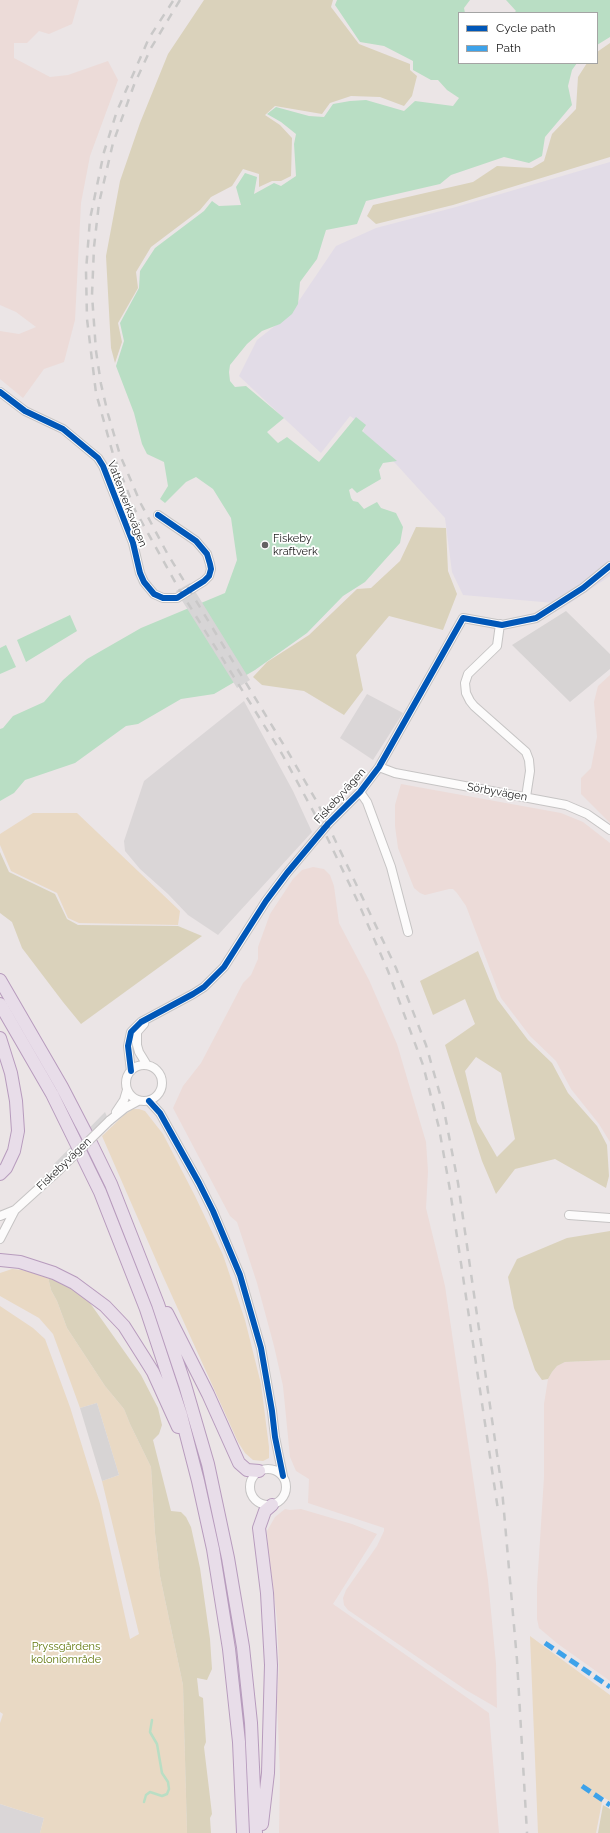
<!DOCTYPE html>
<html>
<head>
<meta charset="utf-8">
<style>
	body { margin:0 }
	#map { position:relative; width:610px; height:1833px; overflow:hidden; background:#ebe5e6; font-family:Raleway,sans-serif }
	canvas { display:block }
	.legend { position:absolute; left:458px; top:12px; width:140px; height:52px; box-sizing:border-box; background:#fff; border:1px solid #a4a4a4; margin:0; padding:5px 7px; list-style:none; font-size:12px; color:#1c1c1c }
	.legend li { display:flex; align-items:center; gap:8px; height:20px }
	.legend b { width:20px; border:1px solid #a4a4a4 }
</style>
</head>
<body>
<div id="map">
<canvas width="610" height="1833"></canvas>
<ul class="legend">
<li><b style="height:5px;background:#0057b8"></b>Cycle path</li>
<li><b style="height:5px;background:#3da2ea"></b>Path</li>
</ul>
</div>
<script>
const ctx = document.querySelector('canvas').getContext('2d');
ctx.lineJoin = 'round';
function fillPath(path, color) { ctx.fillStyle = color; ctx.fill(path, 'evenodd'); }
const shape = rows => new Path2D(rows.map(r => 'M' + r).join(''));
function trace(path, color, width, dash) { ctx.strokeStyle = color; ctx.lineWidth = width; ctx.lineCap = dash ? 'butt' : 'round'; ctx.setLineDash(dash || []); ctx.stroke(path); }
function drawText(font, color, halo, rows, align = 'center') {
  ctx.font = font + ' Raleway,sans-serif'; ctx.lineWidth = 3.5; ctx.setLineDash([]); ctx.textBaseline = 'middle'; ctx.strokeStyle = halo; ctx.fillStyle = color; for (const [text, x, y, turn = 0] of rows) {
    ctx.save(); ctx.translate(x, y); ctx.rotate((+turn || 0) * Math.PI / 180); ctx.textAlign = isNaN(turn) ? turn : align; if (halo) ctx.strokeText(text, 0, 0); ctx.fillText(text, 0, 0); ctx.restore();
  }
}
const residential = shape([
	[367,694,403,713,373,760,340,738],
	[244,701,293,791,312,832,218,935,188,915,168,894,140,869,125,851,124,841,144,781],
	[0,1804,44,1818,40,1833,0,1833]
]);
const industrial = shape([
	[610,162,610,576,561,609,554,603,463,595,452,572,445,518,396,464,363,432,365,426,350,416,321,453,239,376,257,340,290,314,336,246,376,228,456,207]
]);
const farmland = shape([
	[0,0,79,0,72,24,49,34,39,31,27,43,14,43,14,58,50,77,68,75,108,61,118,80,90,156,81,203,75,320,64,362,44,369,23,398,0,379,0,331,19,334,36,327,16,312,0,305],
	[610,675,610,823,581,794,581,778,591,768,597,737,594,702,598,686],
	[401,784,561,813,583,822,610,843,610,1142,599,1124,571,1089,556,1061,530,1036,501,998,466,906,457,893,453,889,449,889,425,895,420,893,414,888,398,848,395,826,395,805],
	[313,867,324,869,330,875,334,886,339,923,369,980,397,1044,426,1142,428,1171,426,1208,445,1286,488,1580,496,1664,497,1708,466,1690,348,1610,344,1605,343,1598,346,1590,377,1546,384,1531,384,1528,308,1503,309,1479,296,1471,290,1457,283,1386,274,1346,257,1283,237,1222,230,1216,173,1108,183,1086,201,1063,243,983,251,975,258,959,258,947,270,914,293,879,302,870],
	[610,1360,610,1681,558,1644,539,1628,537,1619,537,1587,544,1477,544,1404,548,1379,552,1372,557,1366,565,1362],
	[285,1509,290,1510,301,1509,352,1524,377,1534,333,1604,489,1713,499,1833,279,1833,280,1776,277,1699,279,1666,277,1619,268,1549,267,1531,275,1517]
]);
const grass = shape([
	[33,813,77,813,180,911,178,925,79,923,68,918,57,893,11,871,0,845,0,834],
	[133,1109,139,1109,145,1111,163,1134,195,1196,223,1255,245,1320,261,1384,269,1447,269,1458,263,1461,253,1460,245,1453,238,1442,163,1276,102,1136,124,1115],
	[12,1269,22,1270,48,1277,51,1290,57,1301,67,1328,105,1386,124,1409,130,1424,151,1467,155,1533,160,1576,183,1685,187,1833,40,1833,44,1818,0,1804,0,1723,3,1714,0,1712,0,1306,33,1328,45,1339,70,1407,100,1504,130,1639,139,1634,102,1481,119,1475,97,1403,80,1408,53,1334,39,1318,0,1296,0,1273],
	[530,1636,610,1695,610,1801,603,1797,596,1833,538,1833]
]);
const forest = shape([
	[204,0,333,0,331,7,359,44,410,64,410,70,417,76,412,96,404,106,380,97,351,96,330,103,322,114,275,106,265,115,280,125,292,138,291,176,281,181,272,181,259,187,259,174,243,169,232,186,211,197,200,210,151,247,136,272,138,288,118,323,122,342,115,363,111,348,106,256,120,181,140,123,168,54],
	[610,43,610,157,453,205,376,224,367,216,373,205,473,182,497,166,532,168,544,161,552,134,576,109,578,77,587,63,597,63,597,52],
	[416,527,446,528,448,571,457,594,443,630,389,616,356,655,363,690,344,715,304,691,262,685,253,677,267,662,309,635,357,589,371,588,400,561],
	[0,852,9,872,55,894,67,919,78,925,178,926,202,936,81,1024,63,1002,22,948,12,922,0,913],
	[478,951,497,999,528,1040,552,1063,568,1093,597,1126,607,1145,609,1176,606,1188,555,1159,515,1169,496,1194,482,1161,445,1045,475,1024,465,999,433,1015,420,981],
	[476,1057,501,1073,515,1139,497,1157,477,1122,465,1071],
	[610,1231,610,1360,565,1362,557,1366,552,1372,548,1379,542,1380,535,1370,514,1308,508,1277,517,1259,567,1238],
	[48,1277,78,1292,90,1303,141,1375,158,1408,162,1425,159,1434,153,1440,171,1511,181,1512,186,1517,191,1527,200,1568,210,1639,212,1669,207,1680,197,1678,199,1696,203,1698,206,1742,204,1747,212,1814,210,1818,211,1833,187,1833,183,1685,160,1576,155,1533,151,1467,130,1424,124,1409,105,1386,67,1328,57,1301,51,1290],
	[603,1805,610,1809,610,1833,598,1833]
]);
const parking = shape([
	[566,611,610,654,610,669,570,702,512,645],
	[97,1403,119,1475,102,1481,80,1408]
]);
const water = shape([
	[337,0,470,0,464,8,465,13,459,13,459,63,577,63,572,70,568,86,572,105,545,137,542,156,529,163,504,157,451,175,440,184,366,201,357,224,326,230,317,259,300,282,298,304,292,314,280,324,262,331,247,344,230,365,229,372,230,381,235,387,246,386,284,418,267,432,278,443,287,437,319,462,356,417,366,425,362,431,397,461,383,463,379,470,381,479,357,493,352,488,349,490,351,498,353,501,358,502,364,509,377,502,381,508,396,513,403,527,400,543,365,582,343,596,307,633,255,670,214,694,181,699,138,724,126,726,75,763,25,780,14,793,0,801,0,729,3,728,13,716,44,702,63,680,87,659,141,628,225,593,237,560,231,518,213,489,196,477,186,482,165,503,160,499,168,486,164,462,147,454,142,444,134,413,116,366,124,341,120,323,139,288,140,271,155,248,204,211,212,201,219,206,241,205,236,187,245,173,257,177,254,194,274,183,281,186,296,176,294,144,296,134,281,122,267,114,276,107,309,116,324,117,333,104,350,101,366,100,404,111,415,101,453,106,459,98,447,90,438,80,431,80,413,70,413,61,384,46,360,42,335,5],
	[506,0,610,0,610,37,597,45,597,13,514,13,516,11],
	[70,615,77,631,26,662,17,640],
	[6,645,16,667,0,674,0,648]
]);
const pier = shape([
	[190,583,250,680,237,688,176,591],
	[105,1112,111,1126,60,1176,54,1164]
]);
const stream = shape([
	[144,1802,146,1795,150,1792,162,1796,167,1794,169,1789,168,1782,162,1773,157,1744,150,1732,152,1720]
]);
const minor = shape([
	[0,392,25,411,63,429,98,458,103,466,133,543,140,573,144,582,154,594,163,598,177,598,204,581,209,576,211,569,210,564,207,554,196,541,158,515],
	[500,624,497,646,468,674,465,683,466,693,470,701,474,706,526,752,529,760,530,771,526,797],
	[379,767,395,773,566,805,587,814,610,830],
	[360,792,367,802,391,867,408,932],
	[144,1024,137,1032,137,1045,139,1052,147,1065],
	'126 1083a18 18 0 1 1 36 0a18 18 0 1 1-36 0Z',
	[131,1071,128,1046,131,1032,141,1022,193,994,204,987,224,967,266,901,287,873,328,824,360,792,379,767,463,618,502,625,536,618,583,588,610,566],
	[149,1101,160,1113,199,1183,213,1211,240,1275,261,1348,272,1411,275,1437,283,1476],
	[116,1112,124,1100,127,1090],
	[109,1121,125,1108,138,1101],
	[569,1215,610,1218],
	[0,1216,15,1210,58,1171],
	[0,1239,15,1210],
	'250 1487a18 18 0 1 1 36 0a18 18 0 1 1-36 0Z'
]);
const highway = shape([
	[0,980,62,1087,90,1141,111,1184,158,1304,185,1385,208,1464,228,1558,243,1647,251,1723,256,1833],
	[0,1004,52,1094,100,1192,146,1309,181,1415,198,1481,213,1549,229,1649,239,1742,243,1833],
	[0,1038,11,1073,16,1101,18,1131,14,1151,6,1168,0,1174],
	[0,1260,20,1262,54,1273,74,1283,105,1306,124,1326,143,1356,153,1372,178,1427],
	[167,1313,208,1394,239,1463,247,1470,259,1471],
	[262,1824,268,1773,271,1665,267,1593,259,1528,265,1511,272,1505]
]);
const rail = shape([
	[180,0,151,48,134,85,113,143,99,203,94,247,92,295,96,351,101,384,108,414,120,455,141,504,167,553,288,752,317,802,396,968,426,1045,443,1105,458,1183,502,1489,517,1660,527,1833],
	[173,1,149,38,117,111,104,152,90,219,86,271,87,319,96,393,113,454,135,510,179,589,282,754,323,829,358,902,388,971,423,1065,439,1128,450,1190,498,1510]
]);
const minorBridge = shape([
	[58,1171,109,1121]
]);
const quiet = shape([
	[545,1643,610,1687],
	[582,1786,610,1805]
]);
const cycleway = shape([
	[0,392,25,411,63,429,98,458,103,466,133,543,140,573,144,582,154,594,163,598,177,598,204,581,209,576,211,569,210,564,207,554,196,541,158,515],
	[131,1071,128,1046,131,1032,141,1022,193,994,204,987,224,967,266,901,287,873,328,824,360,792,379,767,463,618,502,625,536,618,583,588,610,566],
	[149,1101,160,1113,199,1183,213,1211,240,1275,261,1348,272,1411,275,1437,283,1476]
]);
const markers = [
	[265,545,4,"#646263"]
];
const streetNames = [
	["Vattenverksvägen",127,504,69],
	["Sörbyvägen",497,792,10],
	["Fiskebyvägen",340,796,-48],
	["Fiskebyvägen",64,1164,-44]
];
const poiNames = [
	["Fiskeby",273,539],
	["kraftverk",273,552]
];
const parkNames = [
	["Pryssgårdens",66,1647],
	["koloniområde",66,1660]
];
fillPath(residential, '#dad6d7');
fillPath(industrial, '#e2dce7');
fillPath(farmland, '#ecdbd8');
fillPath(grass, '#e9d9c4');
fillPath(forest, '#dad2bb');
fillPath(parking, '#d7d4d4');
fillPath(water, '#b9dec4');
fillPath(pier, '#d7d5d6');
trace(stream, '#b9dec4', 2.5);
trace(minor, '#c6c4c4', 10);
trace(highway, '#b79bbd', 14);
trace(minor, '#fcfbfb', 8);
trace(highway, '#e8dde9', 12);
trace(rail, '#c9c8c8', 2.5, [8, 8]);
trace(minorBridge, '#c6c4c4', 10, []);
trace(minorBridge, '#fcfbfb', 8);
trace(quiet, '#3da2ea', 5, [10, 5]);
trace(cycleway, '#0057b8', 6);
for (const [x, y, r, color] of markers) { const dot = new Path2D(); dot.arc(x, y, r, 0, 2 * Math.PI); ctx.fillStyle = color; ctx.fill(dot); trace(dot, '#fff', 1.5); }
drawText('11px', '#1c1c1c', '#fff', streetNames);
drawText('11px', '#1c1c1c', '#fff', poiNames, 'left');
drawText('11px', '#62770d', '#fff', parkNames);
</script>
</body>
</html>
